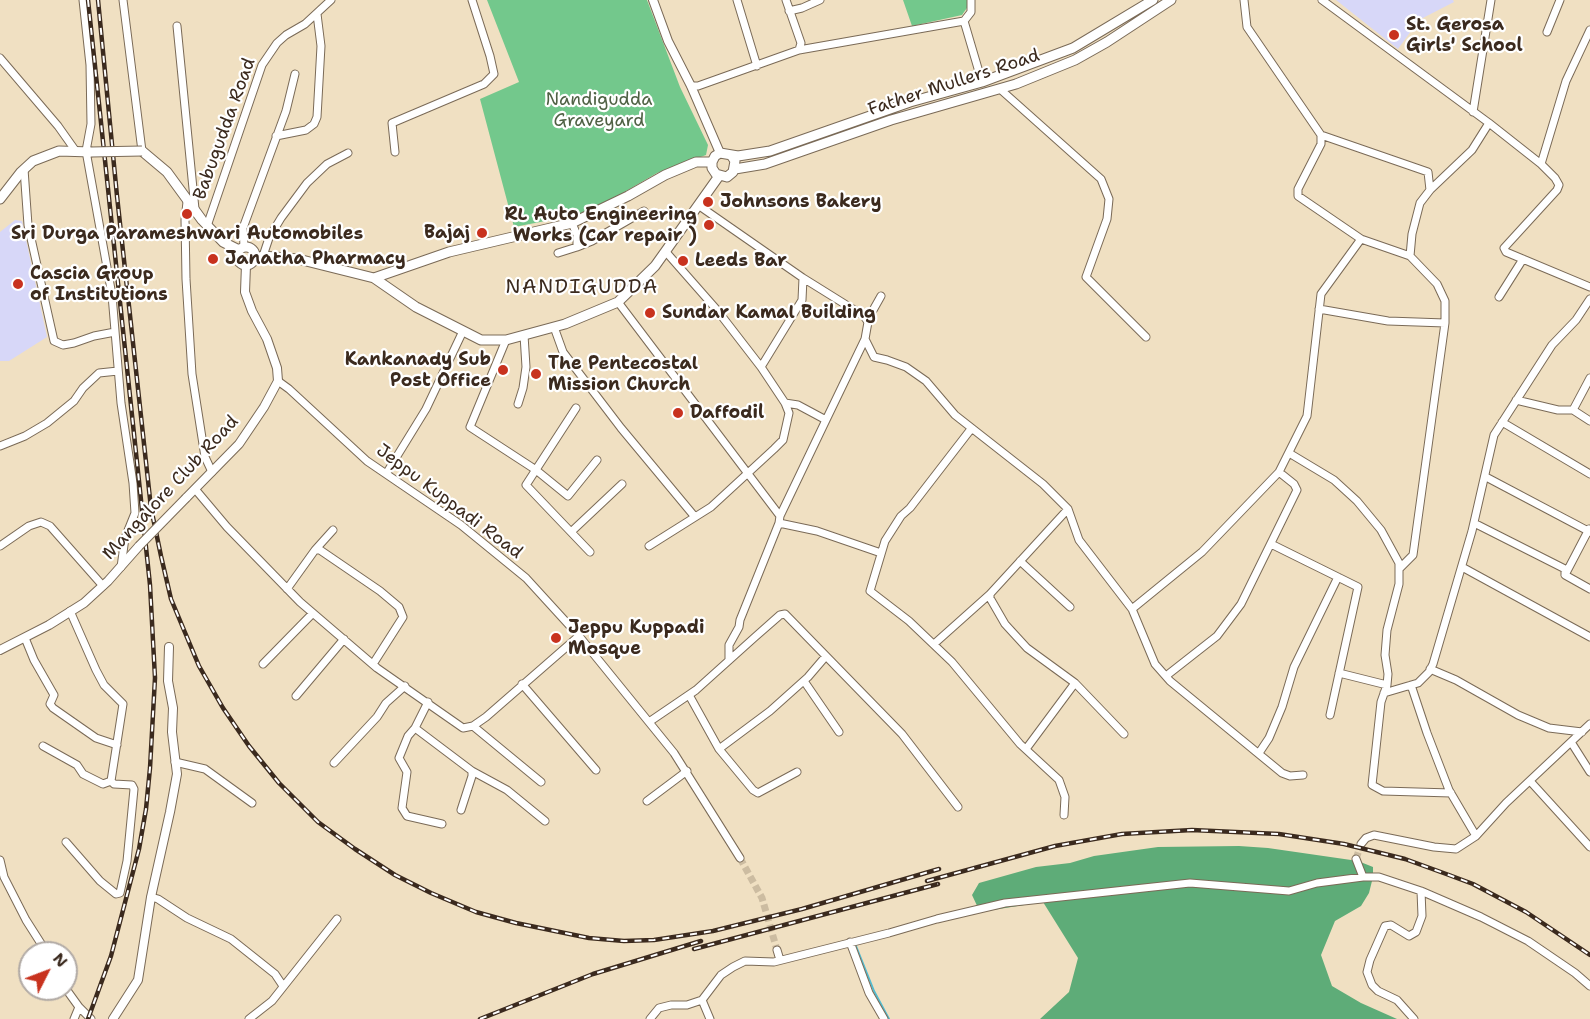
<!DOCTYPE html>
<html>
<head>
<meta charset="utf-8">
<style>
	body { margin:0 }
	#map { position:relative; width:1590px; height:1019px; overflow:hidden; background:#f0e0c2; font-family:"Shantell Sans",sans-serif }
	canvas { display:block }
	.north { position:absolute; left:18px; top:941px; width:60px; height:60px; box-sizing:border-box; background:#fff; border:2px solid #b1aaa5; border-radius:50%; rotate:48deg; font-size:16px; font-weight:700; line-height:24px; text-align:center; color:#3b2a1e }
	.north::after { content:''; display:block; margin:auto; width:21px; height:27px; background:#c8321e; clip-path:polygon(50% 0,100% 100%,50% 72%,0 100%) }
</style>
</head>
<body>
<div id="map">
<canvas width="1590" height="1019"></canvas>
<div class="north">N</div>
</div>
<script>
const ctx = document.querySelector('canvas').getContext('2d');
ctx.lineJoin = 'round';
function fillPath(path, color) { ctx.fillStyle = color; ctx.fill(path, 'evenodd'); }
const shape = rows => new Path2D(rows.map(r => 'M' + r).join(''));
function trace(path, color, width, dash) { ctx.strokeStyle = color; ctx.lineWidth = width; ctx.lineCap = dash ? 'butt' : 'round'; ctx.setLineDash(dash || []); ctx.stroke(path); }
function drawText(font, color, halo, rows, align = 'center') {
  ctx.font = font + ' "Shantell Sans",sans-serif'; ctx.lineWidth = 4.5; ctx.setLineDash([]); ctx.textBaseline = 'middle'; ctx.strokeStyle = halo; ctx.fillStyle = color; for (const [text, x, y, turn = 0] of rows) {
    ctx.save(); ctx.translate(x, y); ctx.rotate((+turn || 0) * Math.PI / 180); ctx.textAlign = isNaN(turn) ? turn : align; if (halo) ctx.strokeText(text, 0, 0); ctx.fillText(text, 0, 0); ctx.restore();
  }
}
const built = shape([
	[1336,0,1453,0,1454,2,1419,20,1398,49],
	[15,220,22,221,47,337,9,361,0,361,0,232]
]);
const green = shape([
	[487,0,647,0,680,87,708,145,706,155,657,173,597,208,577,215,514,227,480,99,519,82],
	[903,0,967,0,969,5,962,15,912,26]
]);
const forest = shape([
	[1239,846,1268,848,1358,861,1373,867,1373,877,1369,893,1361,906,1335,921,1321,955,1332,986,1361,1003,1397,1019,1040,1019,1069,992,1078,958,1043,902,980,912,972,895,979,883,1036,867,1070,863,1094,856,1158,847]
]);
const stream = shape([
	[856,946,874,991,889,1019]
]);
const minorTunnel = shape([
	[740,858,762,898,777,950],
	[1356,859,1361,844]
]);
const minor = shape([
	[83,0,90,65,91,124,86,151,112,295,121,403,133,483,135,513,125,538,121,567],
	[123,0,142,151],
	[737,0,757,66],
	[1322,0,1489,123,1541,164],
	[789,11,802,8,820,0],
	[964,21,982,82],
	[177,26,195,209],
	[1590,30,1566,81,1541,164,1555,178,1559,185,1557,190,1504,248,1506,252,1590,287],
	[1547,32,1560,0],
	[799,50,964,21,971,12,971,0],
	[0,58,58,126,75,150],
	[691,86,698,86,799,50,801,43,786,0],
	[1000,89,1101,179,1109,199,1107,219,1086,277,1146,337],
	[1473,112,1491,0],
	[1321,135,1428,172,1430,190],
	[276,136,306,130,314,124,317,117,321,46,317,14],
	[395,152,392,123,484,84,494,74,490,56,472,0],
	[24,169,28,225,54,341,63,345,74,343,94,336,115,332],
	[187,202,185,220,186,279,192,374,205,457,212,472],
	[698,205,803,278,864,316,868,322,865,339,826,420,798,405,785,403],
	[207,226,262,65,277,43,286,35,305,24,331,0],
	[1361,239,1410,256],
	[244,246,243,228,286,111,295,74],
	[577,247,592,241,644,211],
	[558,253,577,247,577,235,572,223],
	[263,256,269,238,281,218,307,183,327,164,348,153],
	[1499,297,1523,259],
	[618,302,780,516],
	[1319,309,1388,321,1445,323],
	[864,316,872,312,881,296],
	[554,327,563,352,621,428,695,517],
	[865,339,874,357,887,360,906,367,926,381,955,415,1043,484,1068,509,1079,540,1132,609,1155,664,1170,681,1282,773,1290,776,1303,775],
	[506,340,470,427,536,470,568,496,597,460],
	[761,367,802,300,803,278],
	[278,381,289,389,367,461,461,525,526,578,579,636,674,753,740,858],
	[1516,400,1558,410,1573,410,1590,421],
	[518,404,523,388,526,367,524,335],
	[576,408,526,485,590,552],
	[1573,410,1590,378],
	[1502,422,1590,474],
	[971,429,910,508,901,516,885,541,870,591,909,621,952,662,1020,744,1059,780,1065,797,1064,815],
	[0,446,25,436,47,423,74,401,83,388,99,373,118,371],
	[1289,453,1334,480,1357,501,1381,530,1399,563,1399,584,1387,630,1385,655,1388,674,1387,685,1381,702,1372,785,1383,791,1451,793],
	[386,474,426,409,463,331],
	[1486,477,1590,532],
	[195,489,227,527,300,602,377,668,463,728,473,726,486,717,579,636],
	[1068,509,990,594,990,598,1005,624,1027,648,1075,683,1124,734],
	[779,523,817,531,881,553],
	[1474,523,1565,569,1565,575,1590,589],
	[571,532,622,484],
	[1271,544,1358,587,1330,715],
	[0,546,29,526,41,522,50,526,103,586],
	[649,546,711,507,774,449,783,440,789,413,785,403,761,367,717,310,666,252],
	[315,550,333,530],
	[1020,561,1070,607],
	[1462,567,1590,637],
	[1400,568,1413,555,1445,323,1445,301,1437,284,1410,256,1412,234,1420,203,1430,190,1472,150,1489,123],
	[1565,575,1589,529],
	[287,589,315,550,320,550,380,591,399,607,403,617,373,664],
	[1132,609,1202,552,1279,472,1307,416,1321,294,1361,239,1298,196,1298,189,1321,144,1321,135,1247,27,1244,0],
	[70,611,96,670,104,685,123,704,111,781],
	[25,638,34,660,54,695,50,704,53,708,96,738,117,745],
	[934,644,990,594],
	[729,660,729,645,739,627,740,620,779,523,780,516,826,420],
	[263,664,313,613],
	[1430,669,1456,680,1518,715,1549,728,1582,732],
	[1339,673,1387,685],
	[1166,676,1217,636,1241,604,1297,490,1294,484,1279,472],
	[804,681,839,732],
	[522,684,596,770],
	[1411,685,1427,733,1449,790,1476,836],
	[1384,693,1418,683,1429,672,1433,664,1472,531,1494,435,1552,345,1576,320,1590,299],
	[689,695,719,749,753,790,758,793,797,772],
	[296,696,344,639],
	[428,702,415,728,472,771,472,776,461,810],
	[649,722,696,690,755,637,780,615,785,614,902,734,958,807],
	[473,726,541,782],
	[415,728,408,736,399,758,407,772,402,808,407,816,442,824],
	[1571,742,1590,772],
	[43,746,77,765,83,774,103,784,111,781,114,784,132,785,134,789,127,861,120,893,116,894,100,881,66,842],
	[719,749,770,711,808,677,826,656],
	[1026,749,1075,683],
	[1259,753,1269,738,1282,707,1294,667,1338,577],
	[175,762,205,769,252,803],
	[334,763,377,717,386,703,405,686],
	[472,771,507,790,545,821],
	[1530,781,1590,847],
	[647,801,687,771],
	[1361,844,1366,838,1374,835,1434,847,1456,849,1476,836,1506,803,1590,724],
	[1356,859,1363,877],
	[0,860,4,877,26,920,47,953],
	[151,897,158,899,187,918,231,939,275,974,283,986],
	[850,942,869,993,884,1019],
	[777,950,780,960],
	[66,989,79,1007,91,1019],
	[702,1000,710,1019],
	[74,1019,79,1007],
	[249,1019,272,1001,337,919],
	[650,1019,659,1008,671,1005,687,1005,702,1000,721,975,733,967,745,961,774,962,889,933,937,919,1005,903,1190,883,1289,891,1317,883,1363,877,1379,877,1421,891,1481,917,1528,941,1575,973,1590,986],
	[1414,1019,1397,1000,1378,991,1372,985,1367,972,1370,960,1385,926,1391,925,1409,936,1416,932,1422,916,1421,891]
]);
const tertiary = shape([
	[653,0,668,41,691,86,720,153],
	[186,498,239,444,264,407,278,381,277,368,267,339,252,311,245,292,246,265],
	[0,650,49,625,84,603,108,581,139,546],
	[113,1019,138,980,151,897,170,812,177,774,172,732,173,708,168,681,169,647]
]);
const secondary = shape([
	[142,151,167,172,202,220,223,242,239,250],
	[731,155,735,161,733,172,727,177,716,174,712,168,712,162,715,156,720,153,738,156,770,151,910,102,982,82,1073,48,1153,0],
	[735,169,765,164,891,120,1016,84,1075,60,1107,42,1171,0],
	[0,199,21,172,33,161,59,151,91,152],
	'237 256a9 9 0 1 1 18 0a9 9 0 1 1-18 0Z',
	[256,258,263,256,298,259,374,278,416,307,481,340,506,340,565,324,618,302,655,266,719,176],
	[374,278,449,252,572,223,628,196,665,175,696,162,712,162]
]);
const rail = shape([
	[88,0,150,585,155,678,150,768,146,809,139,849,111,956,88,1019],
	[98,0,117,196,151,508,161,556,171,599,199,666,223,708,249,746,279,783,318,822,355,849,395,875,431,893,476,912,516,923,589,938,624,941,654,940,713,931,802,909,939,869],
	[927,881,1055,846,1122,834,1192,830,1279,834,1344,844,1405,859,1449,875,1473,884,1526,912,1590,955],
	[694,949,938,884],
	[480,1019,593,974,701,941]
]);
const tertiaryBridge = shape([
	[139,546,186,498]
]);
const secondaryBridge = shape([
	[91,152,142,151]
]);
const markers = [
	[1394,35,6,"#c8321e"],
	[708,202,6,"#c8321e"],
	[187,214,6,"#c8321e"],
	[709,225,6,"#c8321e"],
	[482,233,6,"#c8321e"],
	[213,259,6,"#c8321e"],
	[683,261,6,"#c8321e"],
	[18,284,6,"#c8321e"],
	[650,313,6,"#c8321e"],
	[503,370,6,"#c8321e"],
	[536,374,6,"#c8321e"],
	[678,413,6,"#c8321e"],
	[556,638,6,"#c8321e"]
];
const poiNames = [
	["St. Gerosa",1406,25],
	["Girls' School",1406,46],
	["Johnsons Bakery",720,202],
	["RL Auto Engineering",697,215,"right"],
	["Works (Car repair )",697,236,"right"],
	["Bajaj",470,233,"right"],
	["Sri Durga Parameshwari Automobiles",187,234,"center"],
	["Janatha Pharmacy",225,259],
	["Leeds Bar",695,261],
	["Cascia Group",30,274],
	["of Institutions",30,295],
	["Sundar Kamal Building",662,313],
	["Kankanady Sub",491,360,"right"],
	["Post Office",491,381,"right"],
	["The Pentecostal",548,364],
	["Mission Church",548,385],
	["Daffodil",690,413],
	["Jeppu Kuppadi",568,628],
	["Mosque",568,649]
];
const streetNames = [
	["Father Mullers Road",954,83,-18],
	["Babugudda Road",225,129,-70],
	["Mangalore Club Road",171,488,-47],
	["Jeppu Kuppadi Road",449,502,37]
];
const parkNames = [
	["Nandigudda",599,100],
	["Graveyard",599,121]
];
const neighbourhoodNames = [
	["NANDIGUDDA",582,288]
];
fillPath(built, '#d7d7f8');
fillPath(green, '#73c88c');
fillPath(forest, '#5eac78');
trace(stream, '#52bbd0', 2);
trace(minorTunnel, '#ccbca1', 7, [7, 3.5]);
trace(minor, '#7a6a57', 9);
trace(tertiary, '#7a6a57', 10);
trace(secondary, '#7a6a57', 11);
trace(minor, '#fff', 7);
trace(tertiary, '#fff', 8);
trace(secondary, '#fff', 9);
trace(rail, '#3b2a1e', 4.5);
trace(rail, '#fff', 2, [7]);
trace(tertiaryBridge, '#7a6a57', 10, []);
trace(secondaryBridge, '#7a6a57', 11, []);
trace(tertiaryBridge, '#fff', 8);
trace(secondaryBridge, '#fff', 9);
for (const [x, y, r, color] of markers) { const dot = new Path2D(); dot.arc(x, y, r, 0, 2 * Math.PI); ctx.fillStyle = color; ctx.fill(dot); trace(dot, '#fff', 2); }
drawText('bold 18px', '#3b2a1e', '#fff', poiNames, 'left');
drawText('18px', '#3b2a1e', '#fff', streetNames);
drawText('18px', '#4f6144', '#fff', parkNames);
ctx.letterSpacing = '1.5px';
drawText('20px', '#3b2a1e', '#fff', neighbourhoodNames);
ctx.letterSpacing = '0px';
</script>
</body>
</html>
